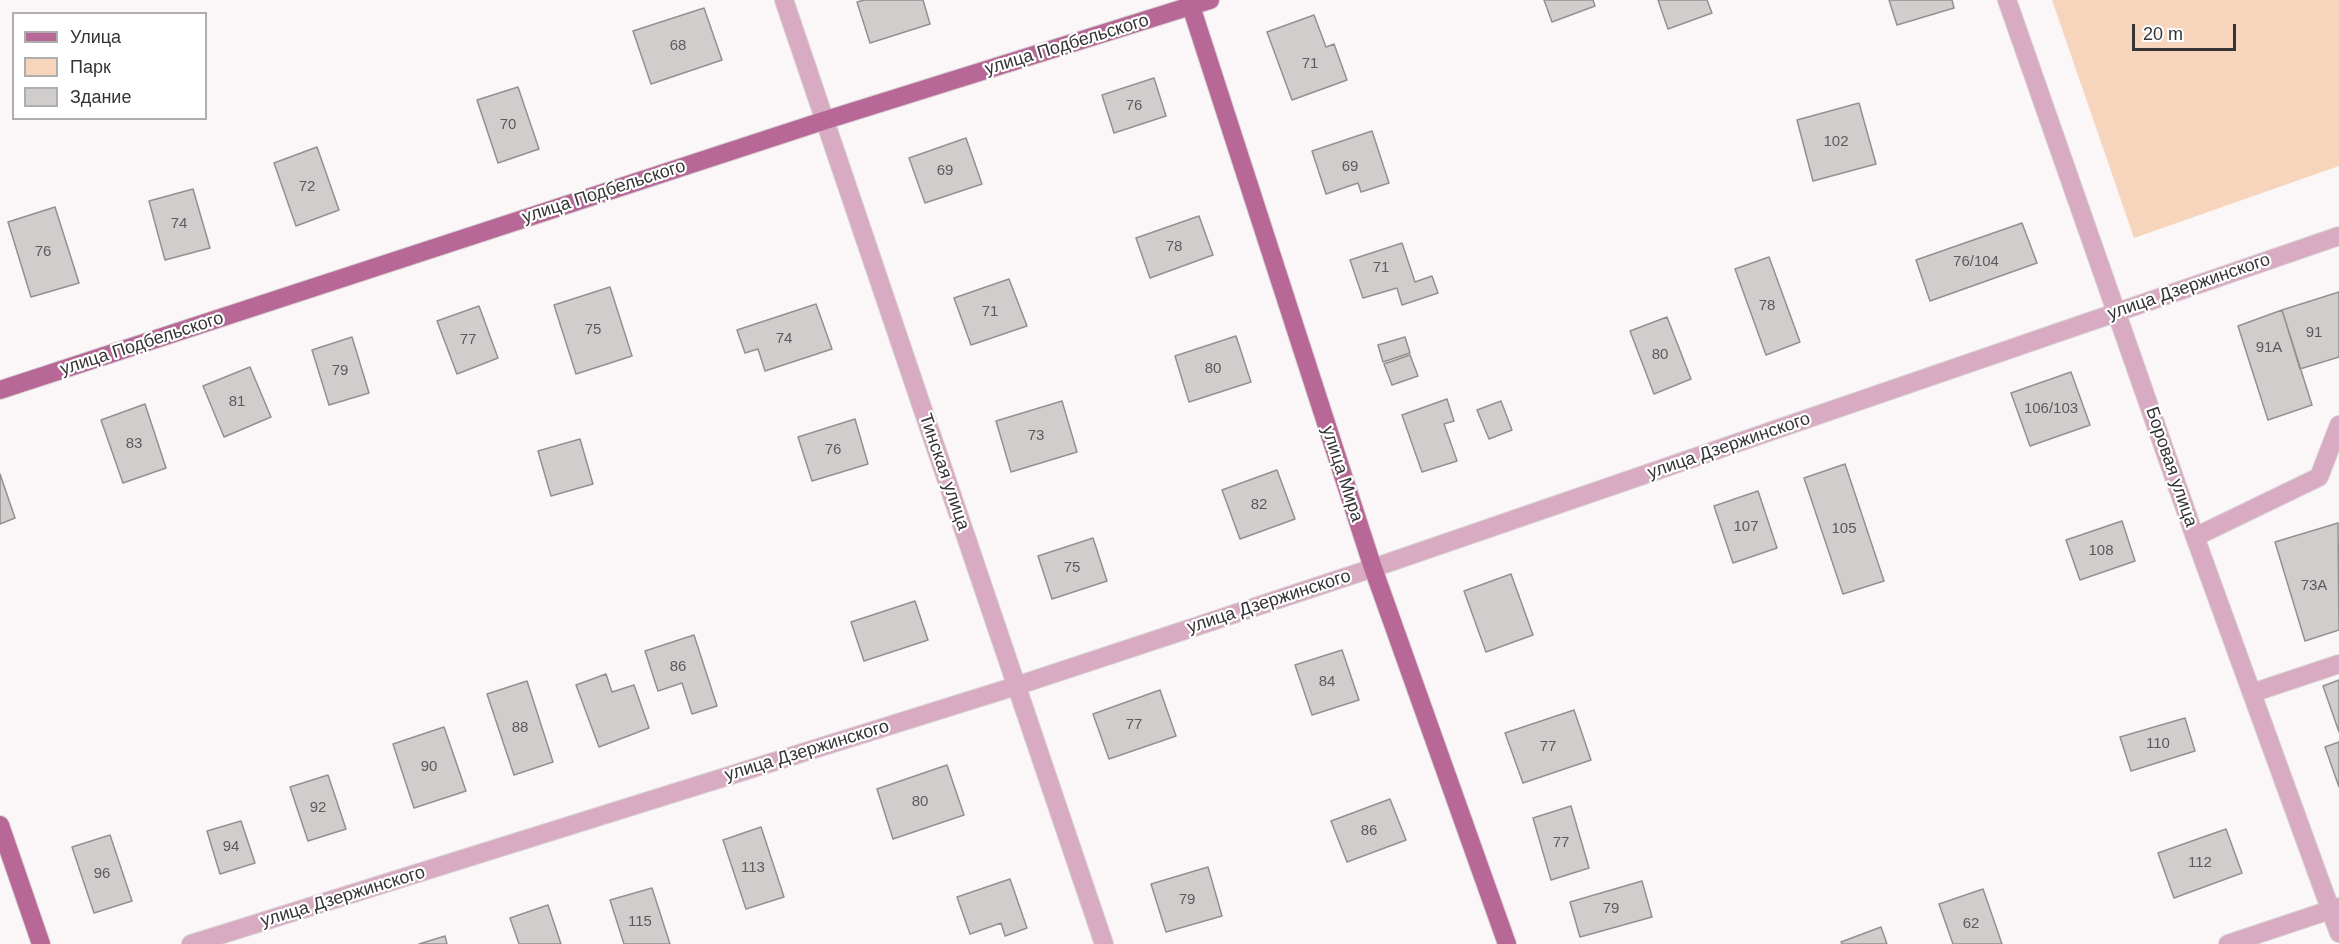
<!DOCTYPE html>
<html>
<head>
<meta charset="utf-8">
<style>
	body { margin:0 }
	#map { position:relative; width:2339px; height:944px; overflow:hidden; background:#fbf6f7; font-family:Helvetica,sans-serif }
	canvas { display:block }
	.legend { position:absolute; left:12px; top:12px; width:195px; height:108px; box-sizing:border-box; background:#fff; border:2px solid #afaeae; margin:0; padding:8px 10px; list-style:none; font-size:18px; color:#363435 }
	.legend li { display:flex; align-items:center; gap:12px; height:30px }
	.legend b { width:30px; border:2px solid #afaeae }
	.scale { position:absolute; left:2132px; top:24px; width:104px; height:27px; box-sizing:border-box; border:3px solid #363435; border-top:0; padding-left:8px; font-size:18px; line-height:21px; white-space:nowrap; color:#363435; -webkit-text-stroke:4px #fff; paint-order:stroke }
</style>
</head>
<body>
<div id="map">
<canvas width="2339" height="944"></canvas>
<ul class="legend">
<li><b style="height:8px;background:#b76896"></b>Улица</li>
<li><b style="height:16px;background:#f7d5bd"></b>Парк</li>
<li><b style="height:16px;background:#d1cdcc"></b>Здание</li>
</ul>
<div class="scale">20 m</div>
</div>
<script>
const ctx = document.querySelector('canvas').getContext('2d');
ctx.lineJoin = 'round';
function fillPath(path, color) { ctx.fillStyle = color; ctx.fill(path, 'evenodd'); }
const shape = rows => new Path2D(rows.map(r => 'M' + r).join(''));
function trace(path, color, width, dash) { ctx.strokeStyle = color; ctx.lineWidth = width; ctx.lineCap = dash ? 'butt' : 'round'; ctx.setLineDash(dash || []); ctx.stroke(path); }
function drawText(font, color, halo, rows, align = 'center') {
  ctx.font = font + ' Helvetica,sans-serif'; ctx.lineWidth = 4.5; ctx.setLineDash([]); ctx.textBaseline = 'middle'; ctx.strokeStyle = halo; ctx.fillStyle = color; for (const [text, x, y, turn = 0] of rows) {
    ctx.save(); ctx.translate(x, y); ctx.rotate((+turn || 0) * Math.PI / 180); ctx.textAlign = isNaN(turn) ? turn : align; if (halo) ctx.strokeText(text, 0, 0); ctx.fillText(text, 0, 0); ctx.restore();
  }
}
const green = shape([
	[2052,0,2339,0,2339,166,2134,238]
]);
const building = shape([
	[864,0,923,0,930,24,870,43,857,2,864,0],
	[1544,0,1593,0,1595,6,1552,22,1544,0],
	[1658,0,1707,0,1712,13,1668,29,1658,0],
	[1889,0,1952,0,1954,8,1897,25,1889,0],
	[704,8,722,60,651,84,633,31,704,8],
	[1314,15,1326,47,1334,44,1347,80,1292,100,1267,32,1314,15],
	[1154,78,1166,116,1114,133,1102,95,1154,78],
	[518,87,539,149,498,163,477,100,518,87],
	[1859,103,1876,164,1813,181,1797,120,1859,103],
	[1372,131,1389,183,1361,192,1358,183,1326,194,1312,151,1372,131],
	[966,138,982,184,925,203,909,158,966,138],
	[317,147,339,210,296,226,274,163,317,147],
	[193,189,210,248,165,260,149,201,193,189],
	[55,207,79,283,31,297,8,222,55,207],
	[1199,216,1213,255,1150,278,1136,238,1199,216],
	[2022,223,2037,263,1930,301,1916,260,2022,223],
	[1402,243,1415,282,1432,276,1438,293,1402,305,1397,288,1363,298,1350,260,1402,243],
	[1769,257,1800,342,1766,355,1735,269,1769,257],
	[1009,279,1027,326,971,345,954,298,1009,279],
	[610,287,632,356,576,374,554,305,610,287],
	[2339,292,2339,357,2300,369,2282,310,2339,292],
	[816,304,832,349,765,371,758,349,745,353,737,330,816,304],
	[479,306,498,358,457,374,437,321,479,306],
	[2282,310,2312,405,2268,420,2238,326,2282,310],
	[1667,317,1691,379,1654,394,1630,331,1667,317],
	[1236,336,1251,382,1189,402,1175,356,1236,336],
	[352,337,369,393,329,405,312,350,352,337],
	[1405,337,1410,353,1383,362,1378,345,1405,337],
	[1410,355,1418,376,1392,385,1384,364,1410,355],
	[250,367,271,417,224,437,203,386,250,367],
	[2071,372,2090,425,2030,446,2011,393,2071,372],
	[1447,399,1454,421,1444,424,1457,461,1422,472,1402,415,1447,399],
	[1062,401,1077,452,1011,472,996,421,1062,401],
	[1501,401,1512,430,1489,439,1477,410,1501,401],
	[145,404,166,468,123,483,101,420,145,404],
	[855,419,868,464,812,481,798,437,855,419],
	[580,439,593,484,551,496,538,451,580,439],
	[1845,464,1884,581,1843,594,1804,478,1845,464],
	[1277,470,1295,519,1240,539,1222,490,1277,470],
	[0,474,15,518,0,524,0,474],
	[1758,491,1777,548,1733,563,1714,506,1758,491],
	[2122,521,2135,561,2080,580,2066,540,2122,521],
	[2338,523,2339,630,2305,641,2275,542,2338,523],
	[1093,538,1107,581,1052,599,1038,556,1093,538],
	[1511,574,1533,635,1486,652,1464,591,1511,574],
	[915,601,928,640,864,661,851,622,915,601],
	[694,635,717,706,692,714,682,683,658,691,645,651,694,635],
	[1342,650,1359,700,1312,715,1295,665,1342,650],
	[606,674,612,692,634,685,649,728,599,747,576,685,606,674],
	[2339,680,2339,732,2323,686,2339,680],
	[527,681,553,762,514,775,487,694,527,681],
	[1160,690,1176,736,1109,759,1093,714,1160,690],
	[1574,710,1591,760,1523,783,1505,733,1574,710],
	[2185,718,2195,751,2131,771,2120,737,2185,718],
	[444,727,466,791,414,808,393,744,444,727],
	[2339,742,2339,787,2325,747,2339,742],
	[947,765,964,815,893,839,877,789,947,765],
	[328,775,346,829,308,841,290,787,328,775],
	[1390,799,1406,840,1347,862,1331,821,1390,799],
	[1571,806,1589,868,1551,880,1533,818,1571,806],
	[241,821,255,863,220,874,207,831,241,821],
	[761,827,784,897,746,909,723,840,761,827],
	[2226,829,2242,873,2174,898,2158,853,2226,829],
	[110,835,132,901,94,913,72,847,110,835],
	[1208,867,1222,916,1166,932,1151,884,1208,867],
	[1010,879,1027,928,1005,936,1001,923,970,934,957,897,1010,879],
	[1642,881,1652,917,1580,937,1570,902,1642,881],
	[652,888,670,944,624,944,610,900,652,888],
	[1983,889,2002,944,1953,944,1939,904,1983,889],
	[548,905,561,944,519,944,510,918,548,905],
	[1881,927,1887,944,1842,944,1841,942,1881,927],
	[445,936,447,944,419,944,445,936]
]);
const minor = shape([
	[784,0,1104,944],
	[2007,0,2195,537,2339,933],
	[2195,537,2319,477,2339,425],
	[2252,693,2339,664],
	[191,944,1016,686,1373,568,2339,236],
	[2228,944,2339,907]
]);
const major = shape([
	[1189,0,1373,568,1507,944],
	[0,390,826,120,1210,0],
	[0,825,41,944]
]);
const numberNames = [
	["68",678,46],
	["71",1310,64],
	["76",1134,106],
	["70",508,125],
	["102",1836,142],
	["69",1350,167],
	["69",945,171],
	["72",307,187],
	["74",179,224],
	["78",1174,247],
	["76",43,252],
	["76/104",1976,262],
	["71",1381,268],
	["78",1767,306],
	["71",990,312],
	["75",593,330],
	["91",2314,333],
	["74",784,339],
	["77",468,340],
	["91А",2269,348],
	["80",1660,355],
	["80",1213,369],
	["79",340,371],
	["81",237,402],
	["106/103",2051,409],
	["73",1036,436],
	["83",134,444],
	["76",833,450],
	["82",1259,505],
	["107",1746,527],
	["105",1844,529],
	["108",2101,551],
	["75",1072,568],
	["73А",2314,586],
	["86",678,667],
	["84",1327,682],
	["77",1134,725],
	["88",520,728],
	["110",2158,744],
	["77",1548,747],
	["90",429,767],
	["80",920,802],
	["92",318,808],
	["86",1369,831],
	["77",1561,843],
	["94",231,847],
	["112",2200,863],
	["113",753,868],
	["96",102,874],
	["79",1187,900],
	["79",1611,909],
	["115",640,922],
	["62",1971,924]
];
const streetNames = [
	["улица Подбельского",1067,45,-17],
	["улица Подбельского",604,192,-18],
	["улица Дзержинского",2189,287,-19],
	["улица Подбельского",142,344,-18],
	["улица Дзержинского",1729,446,-19],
	["Боровая улица",2171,467,71],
	["Тинская улица",944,472,71],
	["улица Мира",1342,474,72],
	["улица Дзержинского",1269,602,-18],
	["улица Дзержинского",807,751,-17],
	["улица Дзержинского",343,897,-17]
];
fillPath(green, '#f7d5bd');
fillPath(building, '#d1cdcc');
trace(building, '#949090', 1.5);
trace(minor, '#d8d3d4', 20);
trace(major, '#d8d3d4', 20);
trace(minor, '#d8abc3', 18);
trace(major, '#b76896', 18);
drawText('15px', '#5d5a5b', null, numberNames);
drawText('18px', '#363435', '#fff', streetNames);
</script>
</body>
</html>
